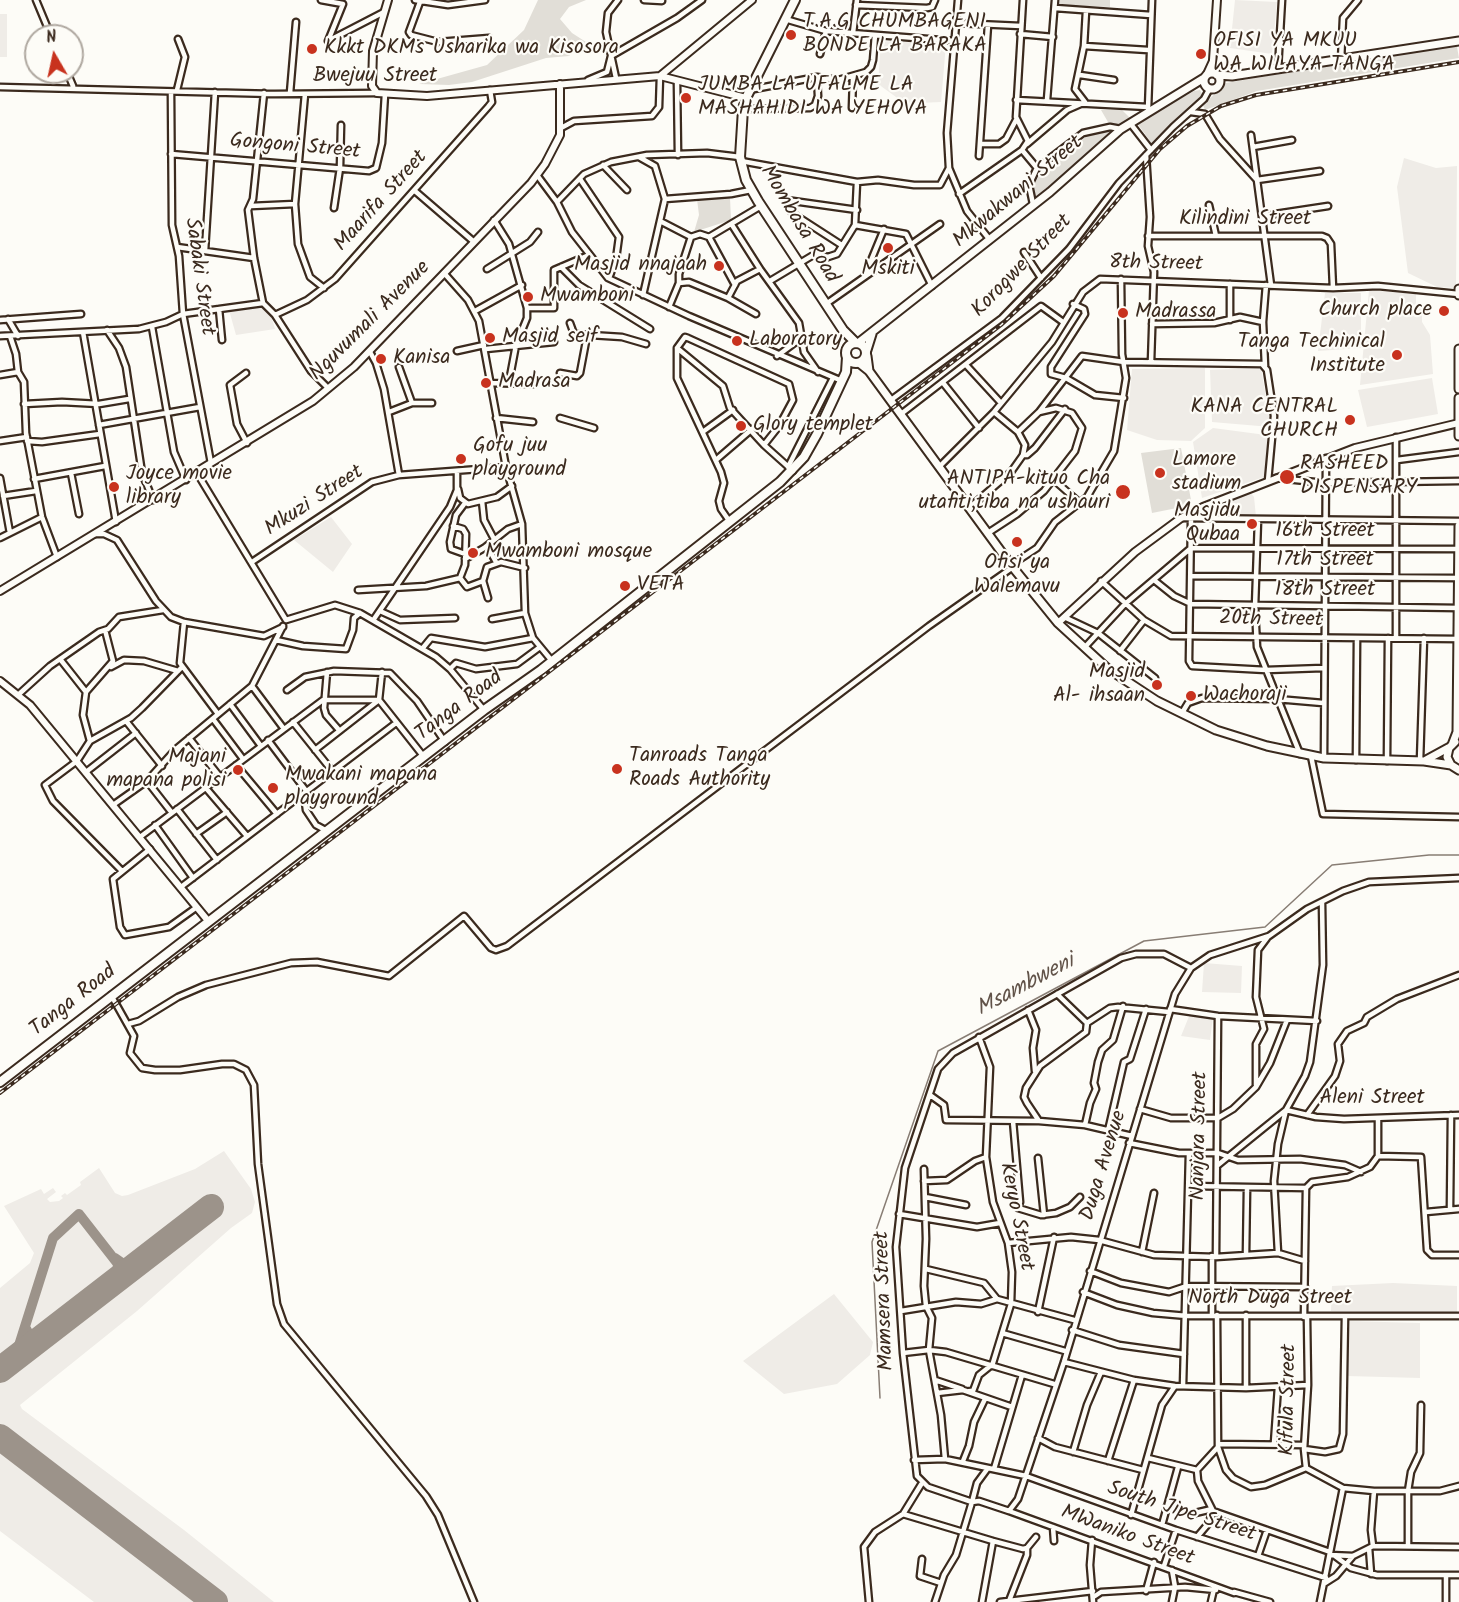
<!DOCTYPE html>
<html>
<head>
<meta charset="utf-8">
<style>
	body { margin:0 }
	#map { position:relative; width:1459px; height:1602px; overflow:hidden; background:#fdfcf7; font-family:Kalam,sans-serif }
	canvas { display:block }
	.north { position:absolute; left:24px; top:24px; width:60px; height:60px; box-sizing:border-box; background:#fdfcf7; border:2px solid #afa8a0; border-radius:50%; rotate:351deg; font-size:16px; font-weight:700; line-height:24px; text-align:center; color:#3b2a1e }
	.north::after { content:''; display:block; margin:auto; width:21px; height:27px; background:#c8321e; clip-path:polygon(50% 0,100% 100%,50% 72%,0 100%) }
</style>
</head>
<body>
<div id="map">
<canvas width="1459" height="1602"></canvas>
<div class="north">N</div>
</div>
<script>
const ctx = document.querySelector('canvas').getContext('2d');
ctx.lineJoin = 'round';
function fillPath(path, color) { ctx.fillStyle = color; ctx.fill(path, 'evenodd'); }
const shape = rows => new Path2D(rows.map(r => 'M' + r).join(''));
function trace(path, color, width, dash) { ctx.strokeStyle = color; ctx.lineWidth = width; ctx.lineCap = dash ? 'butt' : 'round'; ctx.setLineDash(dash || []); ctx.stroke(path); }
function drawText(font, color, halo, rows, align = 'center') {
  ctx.font = font + ' Kalam,sans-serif'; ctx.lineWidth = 4.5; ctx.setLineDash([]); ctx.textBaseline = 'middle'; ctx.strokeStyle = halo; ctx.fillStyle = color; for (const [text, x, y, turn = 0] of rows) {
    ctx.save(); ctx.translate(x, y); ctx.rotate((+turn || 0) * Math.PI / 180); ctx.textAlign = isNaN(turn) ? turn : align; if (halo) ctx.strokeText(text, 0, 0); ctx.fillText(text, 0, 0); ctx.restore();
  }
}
const built = shape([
	[1235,0,1277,2,1272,54,1230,48],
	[0,14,7,14,7,57,0,57],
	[881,41,946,44,941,102,897,104,896,97,878,84],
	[1404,158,1436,168,1457,166,1456,288,1437,287,1408,273,1397,187],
	[1369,290,1416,294,1416,303,1422,308,1422,322,1430,335,1433,374,1360,385],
	[1325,293,1361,293,1361,348,1318,351],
	[263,305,269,309,275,329,236,335,229,310],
	[1205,368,1205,428,1191,441,1157,440,1127,430,1132,369],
	[1261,368,1271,427,1212,422,1210,370],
	[1432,378,1438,414,1367,427,1358,390],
	[1213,428,1266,435,1268,445,1264,477,1202,498,1193,442],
	[1250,492,1254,497,1256,517,1211,517,1210,508],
	[331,517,352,544,333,572,294,540],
	[1204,963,1242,966,1241,993,1202,992],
	[1190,1014,1213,1017,1210,1040,1181,1036],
	[224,1151,251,1189,255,1202,252,1213,231,1228,137,1311,20,1405,22,1409,184,1530,274,1602,94,1602,0,1531,0,1288,30,1263,34,1253,4,1206,41,1189,44,1194,53,1188,56,1192,47,1199,50,1202,59,1201,63,1198,61,1196,65,1193,67,1195,81,1185,80,1182,99,1168,115,1193,122,1196,128,1195,195,1169],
	[1393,1283,1457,1286,1457,1313,1331,1311,1332,1286],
	[834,1294,873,1342,870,1355,837,1384,784,1394,743,1361],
	[1348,1321,1420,1323,1420,1378,1347,1376]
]);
const green = shape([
	[538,0,586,0,569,7,560,19,572,33,586,42,569,56,546,58,472,82,449,85,419,84,487,65,524,30],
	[1060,0,1110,0,1110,7,1059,5],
	[1438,47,1457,47,1459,58,1257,91,1205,110,1203,105,1226,83],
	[1200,90,1202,94,1198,102,1152,144,1137,123,1194,91],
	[1101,110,1122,110,1130,118,1122,125,1115,125,1108,122],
	[1109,130,1112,132,1034,199,1031,190,1040,174,1089,134],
	[730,198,731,220,694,232,699,215,697,199],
	[1181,448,1192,505,1152,513,1141,453]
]);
const stream = shape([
	[880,1398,872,1242,938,1051,1144,941,1265,927,1332,865,1429,855,1459,855]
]);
const taxiway = shape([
	[115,1258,125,1265,138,1263],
	[25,1327,31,1338,42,1337],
	[15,1358,53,1238,79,1214,118,1264,117,1277,112,1284]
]);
const runway = shape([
	[0,1370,211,1207],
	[0,1437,215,1602]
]);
const street = shape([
	[36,0,51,36],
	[321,0,343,4,328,41,384,12],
	[415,0,448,5,485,0],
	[644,0,662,1],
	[958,0,947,133,949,168,967,211,990,240],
	[420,2,409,32,411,35,438,42,489,38],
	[856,5,927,8,932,7,935,0],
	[1055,8,1151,15],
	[785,19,826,31,954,41],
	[956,23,1021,26],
	[853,33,857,0],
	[1020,34,1053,37],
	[1084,46,1148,50],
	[820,54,826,31],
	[1341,60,1343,18,1358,0],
	[1278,69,1282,0],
	[67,72,73,86],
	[1080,75,1114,80],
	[616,78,606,32,608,13,618,0],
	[588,80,607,72,611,56,677,18,702,0],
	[677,82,678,155],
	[0,87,275,94,377,93],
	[177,90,185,57,178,39],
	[749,90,817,77,838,80,866,72,871,67,873,60,875,35],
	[171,92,172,225,179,256,183,314,211,463],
	[290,93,296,22],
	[305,94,295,204,298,244,310,277,324,288],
	[1016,100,1148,107],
	[1047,100,1055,0],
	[1085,102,1075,89,1084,46,1086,11],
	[852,108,853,77],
	[743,109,810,108,815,105,818,96,817,77],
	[1148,109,1152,0],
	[1191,112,1205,114,1220,139,1257,180,1320,171],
	[1130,123,1151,150],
	[561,128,574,121,652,116,659,107,660,76],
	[1251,135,1271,285],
	[981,144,999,144,1006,139,1016,120],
	[1027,144,1067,110,1083,103],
	[1253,147,1292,140],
	[1022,150,1037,168],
	[171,154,369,171,376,168,382,143,385,94],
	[1146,155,1150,217,1148,246,1154,272,1151,362],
	[979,156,988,25],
	[639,157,655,166,665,199,643,295],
	[741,161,857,182,878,180,914,185,940,185,949,168],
	[603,165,627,190],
	[537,175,557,202,572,232,608,278,689,316,842,381],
	[580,179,619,237,616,259,609,278],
	[415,191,473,241],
	[959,194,1022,150,1028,141,1016,117,1023,0],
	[665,199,731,194,751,190],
	[786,200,792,213,840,244],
	[786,200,857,210],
	[557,202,584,174,611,162,647,155,707,153,740,157],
	[1033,204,1029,185,1037,168,1083,133,1110,127,1121,129],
	[1209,205,1216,236],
	[251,206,295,204],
	[334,208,340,168,341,125],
	[1262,216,1328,206],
	[494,220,509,244,527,308,527,318,516,345,509,382],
	[660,221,691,237],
	[732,225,760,269],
	[855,225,906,234,932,286],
	[1148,236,1322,236,1327,238,1331,244,1333,288],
	[691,237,700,234,709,237],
	[709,237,761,206],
	[709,237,735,285],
	[177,247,254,258],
	[205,251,215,92],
	[1024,252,1041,278],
	[561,267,579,285,650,329],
	[487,269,530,242,538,232],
	[444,273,468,300,479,321,506,467,522,524,525,613,533,638,552,661],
	[865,275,884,229],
	[770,281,815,254,828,257,837,254,855,225,857,182],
	[679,283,679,274,691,237],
	[728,298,756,314],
	[263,303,254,258,248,210,253,199,264,93],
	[826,304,940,224],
	[1073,304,1084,309,1085,314,1051,367,1051,374,1066,378,1095,395,1124,398],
	[669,307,679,283,689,282,728,298,737,281,760,269,799,323,804,352,818,372],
	[527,308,554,308,554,270,589,255],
	[219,309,222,340],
	[475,311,522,285],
	[275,315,307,300,335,279,488,107,492,102,490,90],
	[8,319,18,336],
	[0,320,81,314],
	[1230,320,1230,284],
	[570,323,574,334,622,337,646,344],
	[1152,324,1214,323,1240,317,1263,322],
	[152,327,174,452,186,480],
	[107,330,119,348,126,367,142,473,153,500],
	[83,332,116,522],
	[0,336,139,329,166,322,183,314,263,303,275,315,311,371,328,388],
	[10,336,16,354,18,372,24,382,26,433,42,517,57,557],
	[677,348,685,337,688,338,789,384,793,400,779,426,764,445],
	[677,348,677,378,721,472,724,483,719,501,721,509,730,522],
	[677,348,723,386,730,408,764,445,793,471],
	[486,349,554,342],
	[457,351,484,345],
	[370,352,376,363,384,389,399,475],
	[777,356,800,339],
	[967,366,1001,403],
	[1265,366,1263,322,1266,285],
	[399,367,412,403],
	[246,373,230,385,237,424,247,443],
	[560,373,577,376,580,373,587,336],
	[0,375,18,372],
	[492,383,533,384],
	[944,384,979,428],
	[891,400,1002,318,1069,249,1119,183,1173,127,1204,99,1210,88],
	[24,404,62,402,99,404,129,399],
	[389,412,412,403,432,403],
	[1039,412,1082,356,1124,362,1262,364,1267,370,1274,416,1268,481],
	[901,414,1041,306,1063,322],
	[496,418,533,422],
	[560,418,594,428],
	[99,425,200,407],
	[704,431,733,410],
	[0,441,27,437],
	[27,441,42,442,100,434],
	[1023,455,1027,455,1035,448,1065,409],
	[716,460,752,429],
	[1397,460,1459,452],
	[788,467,833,378],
	[939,467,994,412,1052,342,1083,292,1100,279,1333,288,1378,286,1459,294],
	[71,473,79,514],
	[197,473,286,620,335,605,360,613,436,657,450,669,484,710],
	[0,478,10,533],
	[1276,478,1325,483,1459,481],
	[34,479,105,466],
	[1054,480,1080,503],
	[458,489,460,498,468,504,497,497,512,486],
	[3,496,36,491],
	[482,501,484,520,494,539],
	[969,508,1011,472,1023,455,1025,445,1018,432,994,412],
	[1181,518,1459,521],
	[1191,520,1189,661,1192,666,1266,670,1323,668],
	[1258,520,1255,607,1257,647,1300,754],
	[988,533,1017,514,1044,491,1075,451,1082,428,1072,413,1056,408,1039,412,1018,432],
	[95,534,104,534,117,540,156,601,171,617,184,622,264,636,283,627],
	[0,538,42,517],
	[487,546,496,562],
	[465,554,451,549,450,542,456,515,465,503],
	[465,559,484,548,508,529,522,524],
	[252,562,372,482,399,475,506,467],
	[1011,565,1037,548,1055,522,1087,497,1114,451,1126,378,1122,354,1121,279],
	[1191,576,1459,578],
	[460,578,467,587,483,581],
	[1154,580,1174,596,1191,604,1459,608],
	[1101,581,1144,620,1171,636,1459,639],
	[358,590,426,586,460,578,465,565,466,534,463,529,453,526],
	[488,598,483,581,487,567,501,562,525,568],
	[380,611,400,620,455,618],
	[1064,617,1098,633,1155,678],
	[374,619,450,507,457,490,457,473],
	[492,619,525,613],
	[184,622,180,663,218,714],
	[1396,637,1396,437],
	[276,640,303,646,346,649,353,630,354,618,360,613],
	[1085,647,1125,604,1191,548,1459,549],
	[422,649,431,638,485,647,533,638],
	[1120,651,1144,620],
	[60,659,86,692],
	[111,667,124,660,144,661,178,671],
	[450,669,456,663,476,669,517,664,540,647],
	[327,672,324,708,326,715,339,730],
	[252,686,284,729],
	[287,690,305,677,334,671,390,673,417,701,445,742],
	[18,695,50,666,99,632,108,629,119,617,163,610],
	[230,704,261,746],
	[1182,713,1188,703,1202,698,1277,699,1323,703],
	[213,719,243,759],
	[126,721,162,766],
	[293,722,333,772],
	[189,738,220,777],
	[268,740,307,792],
	[90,741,83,715,86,692,113,661,105,630],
	[315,750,379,700,382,672],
	[1311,756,1323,814,1459,817],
	[1324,758,1326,458],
	[1356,760,1357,639],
	[1387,761,1388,638],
	[1420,761,1424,638],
	[236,765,277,814],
	[86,772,136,733],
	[205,787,247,836],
	[304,794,306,810,316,825,327,831],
	[113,805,147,781],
	[177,809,217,860],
	[172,813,147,781,175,750,252,686,283,626],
	[155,825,193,878],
	[196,834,227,812],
	[140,837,323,700,379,700,424,757],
	[150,849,113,879,120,927,125,935,169,927,197,907],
	[122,871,53,801,45,785,77,761,90,741,131,718,142,708,182,667],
	[181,887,396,723],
	[1191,968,1164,954,1136,954,1121,958,953,1053,938,1069,905,1168,896,1247,903,1353,917,1476,928,1487,972,1502,977,1483,988,1468,1026,1476,1176,1530,1326,1578],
	[1057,994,1087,1023,1110,1008,1118,1007,1169,1012],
	[111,995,134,1036,130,1053,142,1068,155,1070,180,1070,222,1064,234,1064,246,1070,254,1085,258,1164,277,1304,284,1324,426,1496,438,1515,474,1602],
	[1170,1009,1218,1016,1317,1021],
	[1028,1010,1036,1030,1033,1048,1035,1071],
	[128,1024,139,1021,178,997,206,985,291,963,317,962,389,976,464,916,491,948,496,950,507,946,929,626,1013,567],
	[979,1037,990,1067,986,1157,993,1202,1008,1243,1012,1272,1011,1304,992,1366],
	[1256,1085,1256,1044,1264,1029,1256,997,1258,950,1267,938],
	[930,1095,944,1105,946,1120,1039,1121,1085,1125,1132,1136],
	[1140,1109,1171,1118,1218,1118,1233,1109,1256,1087,1270,1063,1287,1020],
	[1307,1115,1335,1076,1340,1061,1338,1044,1347,1031,1364,1023,1367,1017,1397,999,1459,975],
	[1013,1121,1020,1202,1018,1208,1041,1215,1056,1213,1070,1207,1080,1197],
	[1039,1121,1027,1103,1024,1097,1026,1088,1040,1066,1086,1032,1087,1023],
	[1085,1125,1090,1103,1096,1089,1094,1083,1098,1062,1102,1050,1113,1040,1123,1006],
	[1108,1131,1124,1062,1130,1059,1146,1009],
	[1129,1143,1179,1153,1218,1153,1238,1160,1300,1159,1345,1165,1361,1172],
	[1378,1156,1421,1157,1427,1250,1432,1255,1459,1255],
	[1038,1158,1044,1215],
	[1218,1165,1286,1110,1305,1076,1310,1062,1323,965,1322,902],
	[924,1169,926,1239,924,1286,926,1306,932,1318,929,1350,941,1415,945,1459],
	[924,1181,947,1180,975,1161,986,1157],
	[1190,1186,1306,1188],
	[925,1197,966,1205],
	[1450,1208,1451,1115],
	[1426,1212,1459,1209],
	[899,1214,977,1227,1000,1223],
	[1008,1243,1071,1237,1099,1240,1154,1255,1216,1257,1278,1253,1305,1261],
	[1142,1252,1154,1193],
	[1278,1253,1274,1181,1278,1144,1286,1110,1316,1117,1344,1119,1459,1115],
	[1246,1255,1247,1189],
	[1212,1256,1212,1315],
	[1216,1257,1218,1016],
	[926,1269,984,1283,997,1299],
	[1090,1271,1121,1283,1169,1292,1187,1286,1305,1287],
	[1083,1292,1117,1305,1153,1313,1187,1316,1459,1316],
	[901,1311,956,1302,981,1304,997,1299,1074,1320],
	[1038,1312,1054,1237],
	[1304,1317,1306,1188,1312,1182,1348,1177,1370,1167,1378,1156,1378,1118],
	[1307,1317,1308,1385,1304,1449,1306,1468,1343,1488,1374,1491,1440,1491,1459,1486],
	[1072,1330,1119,1345,1184,1354],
	[1002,1333,1065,1351],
	[903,1353,929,1350,946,1352,1054,1384],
	[1064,1362,1134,1380,1175,1386,1246,1388,1308,1385],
	[935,1380,962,1389],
	[1183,1386,1189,1153],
	[1246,1388,1246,1315],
	[970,1391,973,1391,979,1375,989,1367],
	[937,1393,963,1390,1012,1407],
	[1038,1438,1055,1447,1143,1470],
	[1274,1443,1278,1387],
	[1219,1444,1304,1445],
	[1218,1447,1226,1470,1233,1478,1251,1487,1265,1485,1306,1468],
	[1304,1449,1325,1452,1339,1449,1343,1434,1345,1316],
	[1073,1452,1087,1405,1101,1372],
	[1148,1458,1197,1470,1218,1447,1217,1315],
	[914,1460,945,1459,988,1468],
	[963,1461,969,1446,974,1422,985,1399],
	[1108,1461,1134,1380],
	[994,1469,1022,1375],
	[1197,1470,1198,1481,1213,1511,1330,1552],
	[1167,1506,1191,1514,1212,1509],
	[1009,1511,1234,1593],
	[903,1514,993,1541,1023,1549,1027,1548],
	[1131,1515,1162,1405,1175,1386],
	[1162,1525,1178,1467],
	[1053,1527,1054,1541],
	[1197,1537,1208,1524,1213,1511],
	[1092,1540,1090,1565,1093,1602],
	[1408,1545,1408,1491,1411,1472,1420,1453,1421,1405],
	[1373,1546,1371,1530,1374,1491],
	[1369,1548,1371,1574],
	[1330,1555,1353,1556,1373,1546,1459,1547],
	[1258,1556,1267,1530],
	[1335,1556,1351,1568,1377,1575,1459,1575],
	[922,1559,920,1576,941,1583],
	[1164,1566,1176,1530],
	[1172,1570,1175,1587,1172,1602],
	[1446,1576,1446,1602],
	[1325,1583,1336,1576,1353,1556],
	[1146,1591,1154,1562],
	[1234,1592,1270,1602],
	[1095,1596,1101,1592,1185,1587,1216,1590],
	[1009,1601,1027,1555,1027,1548,1036,1537],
	[869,1602,864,1547,875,1532,903,1514,922,1483],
	[935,1602,944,1575,956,1555,972,1502,979,1501,1009,1511,1018,1499,1064,1362,1175,994,1191,968,1210,955,1269,936,1307,909,1343,891,1369,882,1459,878],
	[982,1602,993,1541],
	[1000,1602,1093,1591],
	[1211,1602,1214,1589],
	[1320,1602,1343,1488]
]);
const secondary = shape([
	[388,0,373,51,372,86,377,93,427,96,660,76,746,98],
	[1207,74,1213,61],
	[1216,74,1213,60,1217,0],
	[660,76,752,0],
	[0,591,313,401,354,367,531,183,545,164,560,135,560,84],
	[1058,623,1135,552,1181,518,1203,507,1355,448,1459,423],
	[0,681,30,705,209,922]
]);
const primary = shape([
	'1204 81a8 8 0 1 1 16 0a8 8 0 1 1-16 0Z',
	[1217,75,1232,76,1459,41],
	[1459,289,1459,295],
	[858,343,1050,192,1121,129,1204,78],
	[1459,349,1459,389],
	[867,350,872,334],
	[867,356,869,371],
	[859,363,869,371,1011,565,1058,623,1107,668,1125,680,1157,701,1216,730,1267,746,1324,758,1424,761,1451,765],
	[1459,398,1459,436],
	[1455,742,1449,748,1447,757,1451,765,1459,770],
	[1452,745,1457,732,1459,526],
	[1426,760,1448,748]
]);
const highway = shape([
	[795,0,746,98,743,109,740,157,746,180,758,201,843,330,856,343],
	'846 353a10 10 0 1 1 20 0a10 10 0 1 1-20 0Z',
	[0,1082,484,710,541,670,780,482,804,457,817,434,846,372,847,357]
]);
const rail = shape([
	[0,1093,1001,325,1054,276,1160,149,1187,126,1221,106,1256,95,1459,62]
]);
const markers = [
	[791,35,6,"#c8321e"],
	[312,49,6,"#c8321e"],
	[1201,54,6,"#c8321e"],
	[686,98,6,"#c8321e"],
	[888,248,6,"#c8321e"],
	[719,266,6,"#c8321e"],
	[528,297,6,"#c8321e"],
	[1444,311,6,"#c8321e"],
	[1123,313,6,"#c8321e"],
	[490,338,6,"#c8321e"],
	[737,341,6,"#c8321e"],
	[1397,355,6,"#c8321e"],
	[381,359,6,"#c8321e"],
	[486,383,6,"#c8321e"],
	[1350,420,6,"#c8321e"],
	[741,426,6,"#c8321e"],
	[461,459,6,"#c8321e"],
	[1160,473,6,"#c8321e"],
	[1287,477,8,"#c8321e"],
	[114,487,6,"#c8321e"],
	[1123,492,8,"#c8321e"],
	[1252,524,6,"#c8321e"],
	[1017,542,6,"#c8321e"],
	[473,553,6,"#c8321e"],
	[625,586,6,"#c8321e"],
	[1157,685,6,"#c8321e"],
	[1191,696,6,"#c8321e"],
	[617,769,6,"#c8321e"],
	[238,770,6,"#c8321e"],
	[273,788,6,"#c8321e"]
];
const poiNames = [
	["T.A.G CHUMBAGENI",803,23],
	["BONDE LA BARAKA",803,47],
	["OFISI YA MKUU",1213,42],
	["WA WILAYA TANGA",1213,66],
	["Kkkt DKMs Usharika wa Kisosora",324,49],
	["JUMBA LA UFALME LA",698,86],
	["MASHAHIDI WA YEHOVA",698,110],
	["Masjid nnajaah",707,266,"right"],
	["Mskiti",888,270,"center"],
	["Mwamboni",540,297],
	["Church place",1432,311,"right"],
	["Madrassa",1135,313],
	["Masjid seif",502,338],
	["Laboratory",749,341],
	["Tanga Techinical",1385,343,"right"],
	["Institute",1385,367,"right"],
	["Kanisa",393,359],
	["Madrasa",498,383],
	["KANA CENTRAL",1338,408,"right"],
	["CHURCH",1338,432,"right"],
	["Glory templet",753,426],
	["Gofu juu",473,447],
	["playground",473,471],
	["Lamore",1172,461],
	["stadium",1172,485],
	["RASHEED",1300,465],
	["DISPENSARY",1300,489],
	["Joyce movie",126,475],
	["library",126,499],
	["ANTIPA-kituo Cha",1110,480,"right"],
	["utafiti,tiba na ushauri",1110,504,"right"],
	["Masjidu",1240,512,"right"],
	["Qubaa",1240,536,"right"],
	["Mwamboni mosque",485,553],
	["Ofisi ya",1017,564,"center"],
	["Walemavu",1017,588,"center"],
	["VETA",637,586],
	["Masjid",1145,673,"right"],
	["Al- ihsaan",1145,697,"right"],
	["Wachoraji",1203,696],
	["Tanroads Tanga",629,757],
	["Roads Authority",629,781],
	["Majani",226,758,"right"],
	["mapana polisi",226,782,"right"],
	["Mwakani mapana",285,776],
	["playground",285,800]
];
const streetNames = [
	["Bwejuu Street",375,77],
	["Gongoni Street",295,148,5],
	["Mkwakwani Street",1019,193,-40],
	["Maarifa Street",382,202,-48],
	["Kilindini Street",1245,220],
	["Mombasa Road",798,225,59],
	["8th Street",1156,265,1],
	["Korogwe Street",1023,267,-46],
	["Sabaki Street",198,277,82],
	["Nguvumali Avenue",371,322,-45],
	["Mkuzi Street",315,502,-33],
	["16th Street",1325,532],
	["17th Street",1325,561],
	["18th Street",1325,591],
	["20th Street",1271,621,1],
	["Tanga Road",460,707,-37],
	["Tanga Road",74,1002,-38],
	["Aleni Street",1372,1099],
	["Nanjara Street",1201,1136,-89],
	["Duga Avenue",1105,1166,-73],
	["Keryo Street",1015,1217,79],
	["North Duga Street",1270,1299],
	["Mamsera Street",886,1301,-92],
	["Kifula Street",1290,1400,-89],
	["South Jipe Street",1181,1513,18],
	["MWaniko Street",1127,1537,20]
];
const waterNames = [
	["Msambweni",1026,987,-28]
];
fillPath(built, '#efece7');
fillPath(green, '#e1ded7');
trace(stream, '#887d74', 1.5);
trace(taxiway, '#9c938a', 10);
trace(runway, '#9c938a', 26);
trace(street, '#3b2a1e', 9);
trace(secondary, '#3b2a1e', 10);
trace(primary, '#3b2a1e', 11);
trace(highway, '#3b2a1e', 12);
trace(street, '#fdfcf7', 4.5);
trace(secondary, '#fdfcf7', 6);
trace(primary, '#fdfcf7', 7);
trace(highway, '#fdfcf7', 8);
trace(rail, '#3b2a1e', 4);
trace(rail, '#fdfcf7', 1.5, [4.5]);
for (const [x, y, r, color] of markers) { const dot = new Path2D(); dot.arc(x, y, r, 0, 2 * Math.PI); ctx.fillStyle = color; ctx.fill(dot); trace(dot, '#fdfcf7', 2); }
drawText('21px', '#3b2a1e', '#fdfcf7', poiNames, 'left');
drawText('21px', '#3b2a1e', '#fdfcf7', streetNames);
drawText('italic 22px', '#615349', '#fdfcf7', waterNames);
</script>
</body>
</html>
